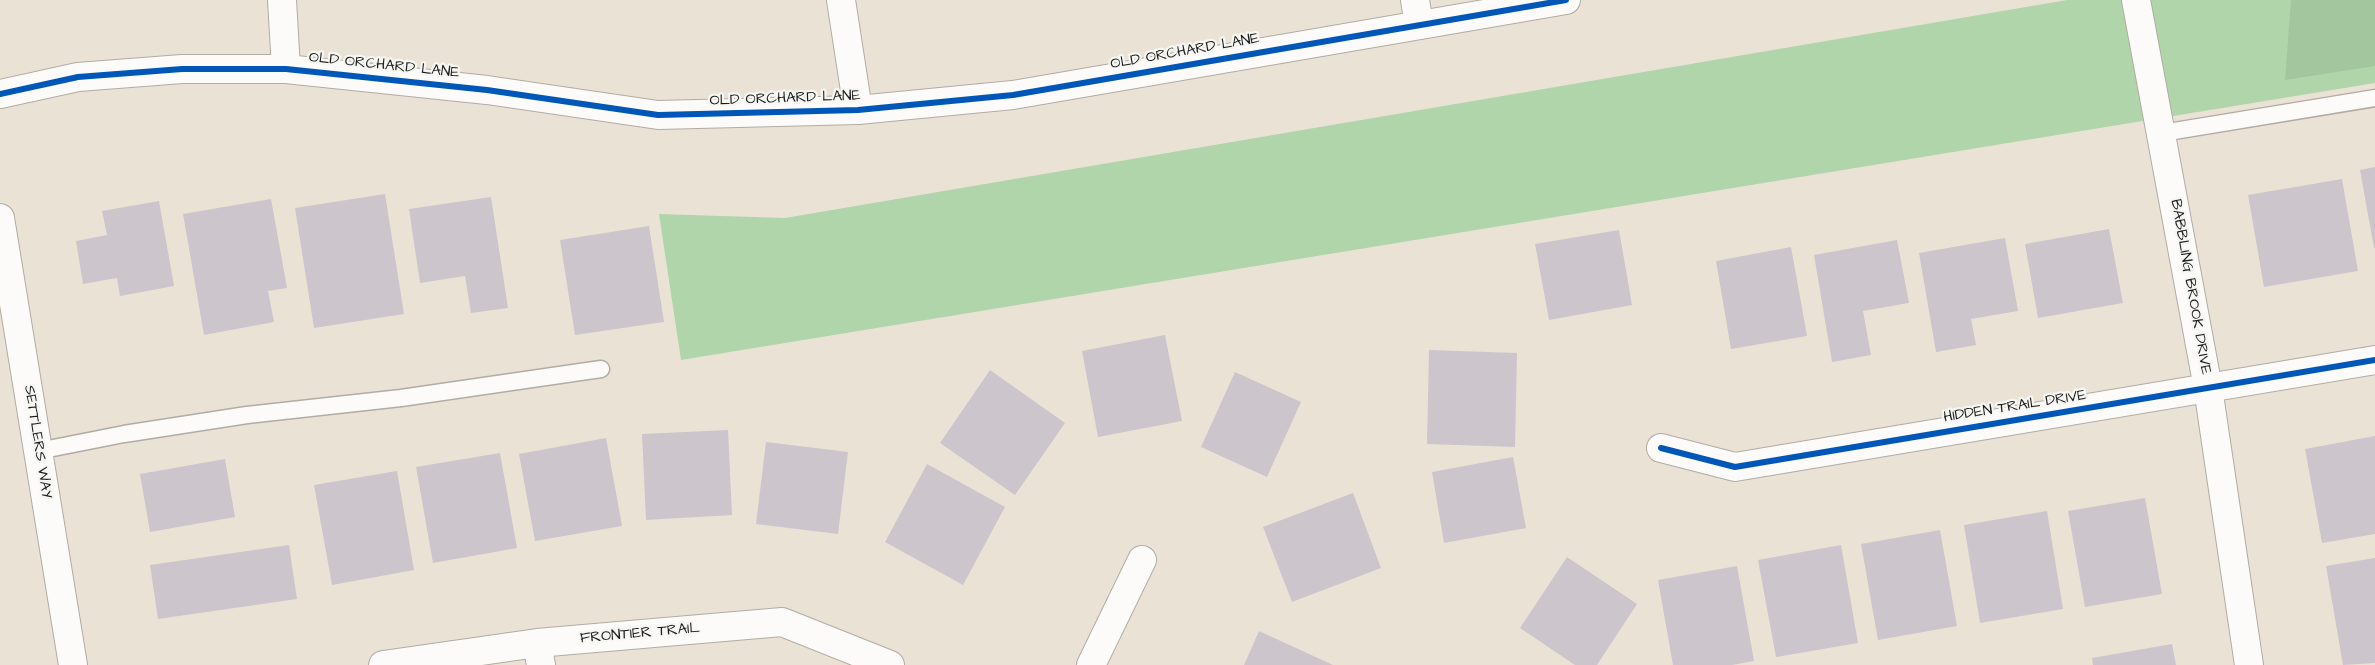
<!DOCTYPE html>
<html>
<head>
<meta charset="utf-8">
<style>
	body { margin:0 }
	canvas { display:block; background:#eae2d5 }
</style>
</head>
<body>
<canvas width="2375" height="665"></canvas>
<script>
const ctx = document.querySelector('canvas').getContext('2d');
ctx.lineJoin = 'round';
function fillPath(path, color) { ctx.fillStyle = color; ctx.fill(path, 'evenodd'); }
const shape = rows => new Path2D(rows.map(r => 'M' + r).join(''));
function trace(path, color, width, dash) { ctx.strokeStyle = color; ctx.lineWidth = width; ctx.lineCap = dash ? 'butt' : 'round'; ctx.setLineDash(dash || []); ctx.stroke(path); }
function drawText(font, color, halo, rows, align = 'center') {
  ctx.font = font + ' "Architects Daughter",sans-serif'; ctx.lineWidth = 4.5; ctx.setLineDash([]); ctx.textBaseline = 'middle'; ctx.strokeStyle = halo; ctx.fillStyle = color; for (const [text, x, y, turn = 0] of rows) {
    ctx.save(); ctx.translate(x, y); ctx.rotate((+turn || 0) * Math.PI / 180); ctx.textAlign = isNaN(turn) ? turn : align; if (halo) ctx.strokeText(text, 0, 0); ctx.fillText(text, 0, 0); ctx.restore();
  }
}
const green = shape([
	[2067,0,2375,0,2375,83,681,360,659,214,785,218]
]);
const forest = shape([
	[2291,0,2375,0,2375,66,2285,80]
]);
const building = shape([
	[2375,167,2375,248,2374,248,2360,170],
	[2342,179,2358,271,2264,287,2248,195],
	[385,194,404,314,314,328,295,208],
	[491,197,508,308,471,313,465,276,420,283,409,209],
	[271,199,287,288,268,291,274,322,204,335,183,214],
	[159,201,174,286,120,296,117,278,83,284,76,241,107,235,102,211],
	[649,226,664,322,575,335,560,240],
	[2109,229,2123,303,2038,318,2025,244],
	[1619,230,1632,305,1549,320,1535,244],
	[2005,238,2018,311,1971,319,1976,345,1936,352,1919,253],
	[1897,240,1909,303,1863,311,1871,355,1832,362,1814,255],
	[1791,247,1807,336,1731,349,1716,261],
	[1165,335,1182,421,1098,437,1082,351],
	[1429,350,1517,353,1515,447,1427,444],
	[990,370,1065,423,1015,495,940,443],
	[1235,372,1301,402,1267,477,1201,447],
	[728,430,732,515,646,520,642,434],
	[2375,436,2375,534,2322,543,2305,449],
	[606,438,622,526,535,541,519,454],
	[766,442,848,452,838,534,756,524],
	[500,453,517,548,433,563,416,467],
	[1513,457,1526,528,1444,543,1432,472],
	[225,459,235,517,150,532,140,474],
	[927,464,1005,507,963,585,885,542],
	[397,471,414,570,332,585,314,485],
	[1353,493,1381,568,1292,602,1263,527],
	[2145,498,2162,594,2085,607,2068,511],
	[2047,511,2063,609,1980,623,1964,525],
	[1940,530,1957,626,1878,640,1861,544],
	[289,545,297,599,158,619,150,565],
	[1841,545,1858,643,1776,657,1758,560],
	[1567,557,1637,604,1597,665,1575,665,1520,628],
	[2375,558,2375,663,2343,665,2326,566],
	[1737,566,1754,661,1732,665,1673,665,1658,580],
	[1259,631,1333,665,1244,665],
	[2172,644,2176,665,2093,665,2092,658]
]);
const service = shape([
	[2162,133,2375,98],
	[38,451,124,434,247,415,401,398,601,369]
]);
const minor = shape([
	[282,0,286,69],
	[841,0,858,110],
	[1415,0,1419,25],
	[2136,0,2208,388,2249,665],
	[0,218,73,665],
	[1661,448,1735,467,2375,360],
	[537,643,541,665],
	[383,665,537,643,782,622,890,665],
	[1091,665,1142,560]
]);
const tertiary = shape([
	[0,94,78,77,182,69,286,69,487,90,658,115,858,110,1013,95,1566,0]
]);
const cycleway = shape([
	[0,94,78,77,182,69,286,69,487,90,658,115,858,110,1013,95,1566,0],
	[1661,448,1735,467,2375,360]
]);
const streetNames = [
	["OLD ORCHARD LANE",1185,52,-10],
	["OLD ORCHARD LANE",384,66,6],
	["OLD ORCHARD LANE",785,99,-2],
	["BABBLING BROOK DRIVE",2190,287,80],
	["HIDDEN TRAIL DRIVE",2015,407,-9],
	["SETTLERS WAY",37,442,81],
	["FRONTIER TRAIL",640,634,-5]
];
fillPath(green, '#b1d5aa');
fillPath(forest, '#a4c69f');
fillPath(building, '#cdc5cc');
trace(service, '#b1aca4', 19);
trace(minor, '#b1aca4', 30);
trace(tertiary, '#b1aca4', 30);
trace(service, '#fcfbf9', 16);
trace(minor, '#fcfbf9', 28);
trace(tertiary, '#fcfbf9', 28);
trace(cycleway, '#0057b8', 6);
drawText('15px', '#1c1c1c', '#f6f6f2', streetNames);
</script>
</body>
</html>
